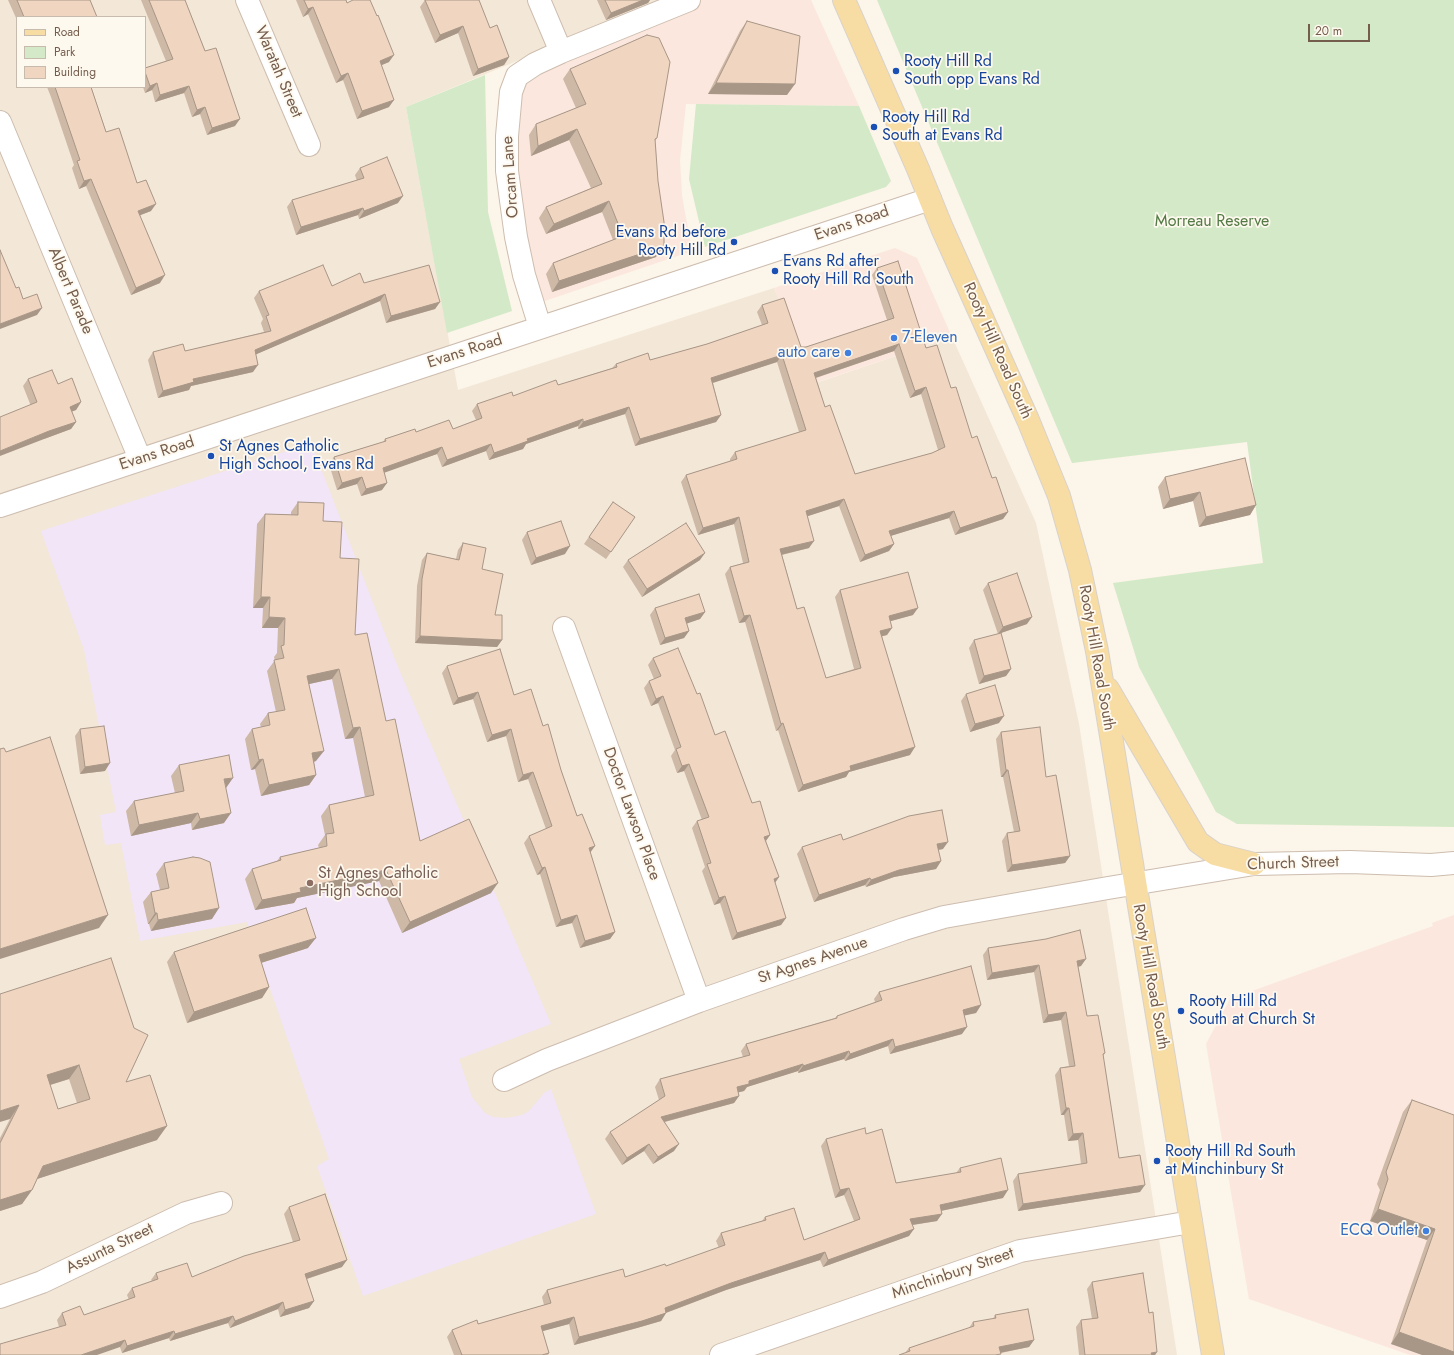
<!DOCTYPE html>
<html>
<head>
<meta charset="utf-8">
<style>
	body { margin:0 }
	#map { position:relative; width:1454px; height:1355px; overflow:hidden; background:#fcf5e9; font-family:Jost,sans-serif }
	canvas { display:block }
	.legend { position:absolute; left:16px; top:16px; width:130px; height:72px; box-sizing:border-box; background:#fef9ef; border:1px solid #c7bbae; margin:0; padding:5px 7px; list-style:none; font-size:12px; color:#755d4d }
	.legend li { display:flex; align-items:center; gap:8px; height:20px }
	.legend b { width:20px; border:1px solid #c7bbae }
	.scale { position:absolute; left:1308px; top:24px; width:62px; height:18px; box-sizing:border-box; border:2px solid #755d4d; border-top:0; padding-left:5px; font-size:12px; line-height:14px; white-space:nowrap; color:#755d4d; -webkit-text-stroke:3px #fef9ef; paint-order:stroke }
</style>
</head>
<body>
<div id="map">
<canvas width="1454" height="1355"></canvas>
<ul class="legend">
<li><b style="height:5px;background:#f7dca4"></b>Road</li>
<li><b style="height:11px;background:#d4e9c7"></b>Park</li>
<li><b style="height:11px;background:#f0d6c1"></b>Building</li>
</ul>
<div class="scale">20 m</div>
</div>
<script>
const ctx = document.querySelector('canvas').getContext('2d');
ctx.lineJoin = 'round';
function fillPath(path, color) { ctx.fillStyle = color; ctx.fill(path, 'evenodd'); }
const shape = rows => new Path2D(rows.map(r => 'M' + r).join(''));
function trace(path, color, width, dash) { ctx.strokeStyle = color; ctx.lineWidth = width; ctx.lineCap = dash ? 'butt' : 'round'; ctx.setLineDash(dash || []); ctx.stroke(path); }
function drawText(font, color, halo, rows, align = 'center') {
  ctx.font = font + ' Jost,sans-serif'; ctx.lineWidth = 3.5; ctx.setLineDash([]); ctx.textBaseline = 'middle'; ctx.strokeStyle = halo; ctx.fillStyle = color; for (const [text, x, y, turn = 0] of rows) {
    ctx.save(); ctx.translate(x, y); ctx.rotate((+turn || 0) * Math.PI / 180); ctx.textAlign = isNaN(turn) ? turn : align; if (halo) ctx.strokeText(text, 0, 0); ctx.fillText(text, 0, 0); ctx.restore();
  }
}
const residential = shape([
	[0,0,664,0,406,107,458,390,774,288,816,383,952,337,1036,523,1079,724,1177,1355,0,1355],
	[17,17,145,17,145,87,17,87]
]);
const commercial = shape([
	[689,0,811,0,859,106,686,104,680,160,682,196,692,251,533,305,516,237,517,76],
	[895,248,917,258,952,337,815,383,774,288],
	[1454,915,1454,1355,1410,1355,1249,1299,1206,1044,1230,999,1433,926,1432,923]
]);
const education = shape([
	[311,443,398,667,551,1024,459,1059,472,1097,485,1113,493,1117,507,1118,522,1115,529,1111,544,1093,551,1089,596,1214,363,1296,317,1166,329,1159,247,922,140,941,121,843,105,845,100,815,116,812,84,650,41,531]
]);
const green = shape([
	[877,0,1454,0,1454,827,1237,824,1216,812,1139,667,1113,583,1263,563,1247,442,1072,463],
	[485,75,488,212,512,311,447,333,406,107],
	[696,104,859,106,891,181,886,187,705,247,689,179]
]);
const minor = shape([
	[247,0,309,145],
	[539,0,561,52],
	[0,122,140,459],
	[540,327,524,275,516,237,507,171,507,136,511,92,517,76,535,64,561,52,689,0],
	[0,506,930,199],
	[564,628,699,1001],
	[504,1080,547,1060,699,1001,904,929,944,917,1108,888,1254,864,1350,862,1431,865,1454,863],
	[0,1297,42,1282,186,1213,221,1203],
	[721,1355,1020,1251,1191,1222]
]);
const major = shape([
	[844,0,918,169,942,228,1028,420,1059,496,1080,570,1097,651,1213,1355],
	[1108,689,1198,842,1215,854,1254,864]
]);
const wall = shape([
	[8,0,90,0,97,17,17,17,17,20],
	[141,0,185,0,235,126,207,135,200,114,192,117,184,93,155,102,152,90,145,93,143,87,145,87,145,68,166,61],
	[296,0,346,0,347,3,389,62,381,65,389,107,357,119,343,80,336,83,308,14,303,17],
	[425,0,490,28,509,57,504,65,473,76,458,33,435,43,420,7],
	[597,0,650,0,648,3,606,20],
	[747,21,787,95,708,94,740,31],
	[570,69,657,138,655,141,656,257,552,292,546,274,553,263,613,240,602,212,546,234,539,218,546,207,591,188,569,140,531,156,529,135,536,124,576,108,563,79],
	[47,87,91,87,106,132,137,183,151,211,140,215,160,283,131,295,86,186,79,189,72,168,74,165,51,97],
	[360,168,398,203,359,219,358,215,296,235,287,207,292,200,357,181,355,175],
	[877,268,951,388,972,438,1008,512,1003,519,955,535,949,518,890,536,894,544,889,551,860,562,839,506,808,516,809,548,782,555,797,609,826,678,854,669,835,597,840,590,913,615,890,621,887,635,882,636,910,755,849,772,846,777,798,792,778,730,776,731,745,622,739,623,725,574,730,567,743,563,734,524,698,535,681,482,686,475,730,461,730,459,735,452,799,432,777,362,713,383,721,415,716,422,635,446,625,414,578,429,578,426,526,444,523,449,489,460,486,451,442,467,437,454,384,472,382,490,361,496,357,484,337,490,329,464,334,457,383,442,385,439,416,432,453,429,476,420,472,411,477,404,513,396,558,385,612,368,616,364,650,360,707,344,762,325,757,312,762,305,801,347,806,347,887,320,872,275],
	[894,351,910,398,921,394,938,450,932,453,855,474,825,407,816,378],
	[364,283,440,302,435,309,386,323,380,301,256,354,253,372,191,386,189,390,158,398,148,360,153,352,185,351,264,332,261,323,263,319,254,298,259,291],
	[28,379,58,384,81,402,76,410,71,412,76,422,71,429,44,439,23,386],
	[1165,477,1256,505,1250,515,1199,527,1193,501,1163,509,1158,487],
	[298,502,323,521,340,558,355,635,386,721,420,841,491,893,402,933,379,881,297,898,294,903,255,910,245,879,252,869,277,861,280,857,319,848,318,845,325,835,321,816,329,805,365,797,353,738,345,739,332,679,309,684,316,761,314,762,316,775,309,785,261,796,255,769,251,770,245,739,252,729,261,727,260,724,268,713,276,712,267,671,275,660,274,657,277,653,278,628,262,628,263,608,253,608,257,524,265,514,291,515,291,512],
	[613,502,635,517,606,559,584,544],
	[527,532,565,554,531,565,522,540],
	[463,543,482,569,502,640,497,647,415,643,417,586,422,560,427,553,456,559,458,550],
	[628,560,700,560,642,597,623,567],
	[988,583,1027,624,1001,633,1011,669,1006,676,979,684,969,648,974,640,998,634,983,590],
	[655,608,705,612,700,619,686,623,689,631,684,638,660,645,650,615],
	[653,658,697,694,715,735,770,835,766,841,779,877,775,883,786,918,781,925,732,940,720,903,714,905,702,871,705,867,692,828,697,821,702,820,684,771,677,773,671,756,675,750,658,703,651,706,644,688,649,681,654,679,648,665],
	[447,666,514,695,543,726,561,770,590,853,615,932,610,939,580,948,572,923,556,927,540,874,537,875,524,843,529,836,546,829,528,779,518,782,506,736,487,742,473,699,453,705,442,673],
	[966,694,999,723,970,732,961,701],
	[80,729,105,771,80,774,75,736],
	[1001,732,1046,777,1070,856,1065,863,1007,872,1002,841,1007,833,1014,832,1003,777,1001,777,996,739],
	[179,765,226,788,224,823,192,830,191,823,131,836,126,811,134,801,175,793,171,776],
	[843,840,943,849,938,850,941,861,936,869,894,877,866,887,865,885,814,902,797,854,802,847],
	[164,863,212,919,151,931,149,924,148,924,143,902,151,892,160,890,156,874],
	[308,948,261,963,269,987,262,998,187,1023,167,962,174,952],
	[988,948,1081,966,1078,967,1087,1016,1105,1053,1103,1056,1119,1158,1140,1192,1018,1211,1013,1181,1018,1174,1081,1164,1078,1140,1068,1141,1064,1115,1061,1115,1055,1075,1060,1068,1069,1066,1061,1020,1043,1023,1034,972,987,980,983,955],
	[879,992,981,1005,976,1013,964,1015,962,1034,890,1054,888,1046,845,1061,844,1059,798,1073,798,1071,747,1087,744,1091,738,1092,739,1096,734,1103,665,1122,674,1151,653,1164,644,1151,622,1165,605,1139,610,1132,659,1100,655,1087,660,1079,743,1057,741,1051,746,1044,835,1018,837,1016,875,1002,874,999],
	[0,994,126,1082,157,1140,37,1179,32,1190,22,1204,0,1211,0,1138,10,1119],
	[69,1079,77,1103,58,1109,50,1085],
	[1412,1100,1454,1115,1454,1355,1391,1344,1427,1240,1370,1221,1380,1190,1377,1184,1403,1112],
	[866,1134,896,1183,956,1173,960,1168,1003,1198,941,1211,937,1221,913,1225,909,1236,823,1267,820,1260,726,1290,666,1313,661,1321,637,1328,574,1345,569,1324,542,1331,549,1353,548,1355,454,1355,447,1337,452,1330,478,1324,544,1305,542,1297,547,1290,625,1277,666,1266,719,1248,716,1241,721,1233,762,1221,765,1217,804,1240,854,1221,844,1195,835,1198,821,1146,826,1139],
	[289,1207,342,1267,307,1279,314,1301,309,1308,280,1317,278,1309,230,1328,228,1323,170,1341,169,1338,122,1353,120,1347,59,1327,57,1320,62,1313,84,1315,129,1300,127,1295,132,1288,152,1281,151,1280,156,1273,192,1277,293,1242,284,1214],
	[1092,1282,1149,1313,1157,1352,1155,1355,1079,1355,1076,1327,1081,1320,1092,1319,1087,1289],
	[995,1315,1034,1340,1029,1347,1001,1353,905,1353,909,1348,969,1328,973,1322,993,1319]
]);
const shadedWall = shape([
	[643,0,650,0,648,3,606,20,611,13],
	[313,7,308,14,303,17,308,9],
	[463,26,458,33,435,43,440,35],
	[394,55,389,62,375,68,380,61],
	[509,57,504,65,473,76,478,69],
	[348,73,343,80,336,83,341,76],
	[157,83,152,90,145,93,150,86],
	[716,83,795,84,787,95,708,94],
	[189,86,184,93,155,102,160,95],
	[394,100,389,107,357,119,362,111],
	[205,107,200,114,192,117,197,110],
	[240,119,235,126,207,135,212,128],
	[577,129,569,140,531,156,538,146],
	[91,179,86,186,79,189,84,181],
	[403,196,398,203,359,219,364,211],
	[609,201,602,212,546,234,554,224],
	[156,204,151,211,133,218,138,211],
	[363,208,358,215,296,235,301,227],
	[664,246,656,257,552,292,559,281],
	[165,275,160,283,131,295,136,288],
	[385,294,380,301,250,357,255,350],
	[440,302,435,309,386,323,391,316],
	[42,308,37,315,0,329,0,324],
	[899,344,894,351,809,380,814,373],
	[782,355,777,362,706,385,711,378],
	[258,365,253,372,191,386,189,390,158,398,163,391,193,379],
	[926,387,921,394,910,398,915,391],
	[81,402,76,410,65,414,70,407],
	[629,407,625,414,578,429,583,422],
	[721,415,716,422,635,446,640,439],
	[583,419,578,426,526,444,523,449,489,460,494,453,527,439],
	[76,422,71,429,44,439,0,456,0,451,49,431],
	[491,444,486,451,442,467,447,460],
	[442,447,437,454,378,475,383,468],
	[362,477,357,484,337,490,342,483],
	[387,483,382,490,361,496,366,489],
	[1200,492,1193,501,1163,509,1170,499],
	[844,499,839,506,802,518,806,511],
	[1256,505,1250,515,1199,527,1206,517],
	[954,511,949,518,884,538,889,531],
	[1008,512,1003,519,955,535,960,528],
	[739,517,734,524,698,535,703,528],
	[814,541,809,548,776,556,780,549],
	[894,544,889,551,860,562,865,555],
	[570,546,565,554,531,565,536,558],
	[705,553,700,560,642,597,647,589],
	[261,597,270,597,263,608,253,608],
	[918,608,913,615,884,623,889,616],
	[705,612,700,619,680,626,685,618],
	[750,615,745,622,739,623,744,616],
	[269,617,285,618,278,628,262,628],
	[1032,617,1027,624,998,634,1003,627],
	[892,628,887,635,875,638,880,631],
	[689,631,684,638,660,645,665,638],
	[420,636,502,640,497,647,415,643],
	[339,669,332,679,300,686,307,676],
	[1011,669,1006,676,979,684,984,676],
	[478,692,473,699,453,705,458,698],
	[663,696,658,703,651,706,656,699],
	[1004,716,999,723,970,732,975,724],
	[783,723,778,730,776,731,781,724],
	[360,727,353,738,345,739,353,728],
	[511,729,506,736,487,742,492,735],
	[915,747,910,755,849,772,846,777,798,792,803,785,850,766],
	[324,751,316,761,305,764,312,753],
	[263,759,255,769,251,770,259,760],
	[110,763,105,771,80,774,85,767],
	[689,764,684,771,677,773,682,766],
	[1006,770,1008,770,1003,777,1001,777],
	[533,772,528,779,518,782,523,775],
	[316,775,309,785,261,796,269,785],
	[233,778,226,788,224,779],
	[198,813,191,823,131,836,139,825],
	[231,813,224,823,192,830,200,819],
	[770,835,765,842,764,837],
	[948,842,943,849,932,851,937,844],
	[595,846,590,853,589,848],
	[1070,856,1065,863,1007,872,1012,865],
	[941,861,936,869,894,877,866,887,871,880,899,870],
	[545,867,540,874,537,875,542,868],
	[386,870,379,881,297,898,294,903,255,910,262,900,300,888],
	[779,877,774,884,774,879],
	[870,878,865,885,814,902,819,895],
	[498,883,491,893,402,933,410,922],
	[725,896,720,903,714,905,719,898],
	[219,908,212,919,151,931,158,920],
	[155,913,157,913,149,924,148,924],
	[108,915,99,928,0,959,0,949],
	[577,915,572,923,556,927,561,920],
	[786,918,781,925,732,940,737,933],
	[615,932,610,939,580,948,585,941],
	[316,938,308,948,251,966,259,955],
	[1086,959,1081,966,1072,968,1077,961],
	[1039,965,1034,972,987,980,992,973],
	[269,987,262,998,187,1023,194,1012],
	[981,1005,976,1013,958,1017,963,1010],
	[1066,1012,1061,1020,1043,1023,1048,1015],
	[967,1027,962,1034,890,1054,895,1047],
	[893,1039,888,1046,845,1061,850,1054],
	[849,1051,844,1059,798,1073,803,1066],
	[803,1064,798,1071,747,1087,744,1091,732,1094,737,1087,749,1081],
	[79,1065,69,1079,37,1089,47,1075],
	[739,1096,734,1103,656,1124,661,1117],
	[19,1105,10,1119,0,1122,0,1111],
	[1066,1108,1069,1108,1064,1115,1061,1115],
	[167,1126,157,1140,34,1180,43,1166],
	[1083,1133,1078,1140,1068,1141,1073,1134],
	[649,1144,644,1151,622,1165,627,1158],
	[679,1144,674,1151,653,1164,658,1157],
	[1145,1185,1140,1192,1018,1211,1023,1204],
	[849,1188,844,1195,835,1198,840,1190],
	[32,1190,22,1204,0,1211,0,1200],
	[1008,1190,1003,1198,935,1212,940,1205],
	[1378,1209,1435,1229,1427,1240,1370,1221],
	[942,1214,937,1221,905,1226,910,1219],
	[914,1229,909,1236,823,1267,828,1260],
	[825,1252,820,1260,726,1290,660,1315,665,1308,731,1283],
	[347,1260,342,1267,300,1281,305,1274],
	[314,1301,309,1308,280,1317,285,1310],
	[283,1302,278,1309,230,1328,235,1321],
	[666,1313,661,1321,637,1328,574,1345,579,1337],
	[233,1316,228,1323,170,1341,175,1334],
	[574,1317,569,1324,536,1333,541,1326],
	[174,1331,169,1338,122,1353,127,1346],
	[1399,1332,1454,1352,1454,1355,1422,1355,1391,1344],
	[125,1340,120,1347,97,1355,81,1355],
	[1034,1340,1029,1347,994,1354,999,1347],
	[1157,1352,1155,1355,1150,1355,1151,1353]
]);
const building = shape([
	[17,0,90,0,97,17,24,17,17,0],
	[149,0,185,0,205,51,216,48,240,119,212,128,205,107,197,110,189,86,160,95,157,83,150,86,145,72,145,68,173,59,149,0],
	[304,0,346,0,347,3,353,0,370,0,377,16,378,15,394,55,380,61,394,100,362,111,348,73,341,76,313,7,308,9,304,0],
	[425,0,479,0,490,28,497,25,509,57,478,69,463,26,440,35,425,0],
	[605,0,643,0,611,13,605,0],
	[747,21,800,36,795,84,716,83,747,21],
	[647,35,659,38,670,62,657,138,655,139,658,181,664,222,664,246,559,281,553,263,623,236,609,201,554,224,546,207,602,184,577,129,538,146,536,124,586,104,570,69,647,35],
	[55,87,91,87,106,132,119,128,137,183,146,180,156,204,138,211,165,275,136,288,91,179,84,181,77,161,80,160,55,87],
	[387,157,403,196,364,211,363,208,301,227,292,200,364,178,360,168,387,157],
	[0,250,16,288,19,287,23,299,37,294,42,308,0,324,0,250],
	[898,261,926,348,937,345,951,388,956,387,972,438,977,436,992,478,996,477,1008,512,960,528,954,511,889,531,894,544,865,555,844,499,806,511,814,541,780,549,797,609,804,607,826,678,861,668,840,590,908,572,918,608,889,616,892,628,880,631,915,747,850,766,851,770,803,785,783,723,781,724,750,615,744,616,730,567,749,562,739,517,703,528,686,475,737,459,735,452,806,430,782,355,711,378,721,415,640,439,629,407,583,422,583,419,527,439,528,441,494,453,491,444,447,460,442,447,383,468,387,483,366,489,362,477,342,483,334,457,386,441,385,439,415,429,416,432,449,420,453,429,482,418,477,404,512,392,513,396,556,380,558,385,617,367,616,364,648,353,650,360,707,344,768,323,762,305,784,298,801,347,806,347,894,318,877,268,898,261],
	[899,344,915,391,926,387,945,447,932,453,855,474,830,405,825,407,814,373,899,344],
	[323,265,332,286,360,273,364,283,429,265,440,302,391,316,385,294,255,350,258,365,193,379,194,382,163,391,153,352,183,344,185,351,271,331,266,316,269,315,259,291,323,265],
	[52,370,58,384,72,378,81,402,70,407,76,422,49,431,0,451,0,417,37,402,28,379,52,370],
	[1245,458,1256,505,1206,517,1200,492,1170,499,1165,477,1245,458],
	[298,502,324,503,323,521,342,522,340,558,359,559,355,635,367,633,386,721,395,719,420,841,469,819,498,883,410,922,386,870,300,888,301,892,262,900,252,869,281,860,280,857,327,846,326,834,334,833,329,805,374,795,360,727,353,728,339,669,307,676,324,751,312,753,316,775,269,785,263,759,259,760,252,729,270,725,268,713,285,710,274,660,284,658,281,646,284,645,285,618,269,617,270,597,261,597,265,514,298,515,298,502],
	[613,502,635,517,611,552,589,537,613,502],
	[561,521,570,546,536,558,527,532,561,521],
	[686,523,705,553,647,589,628,560,686,523],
	[463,543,486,548,482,569,503,574,495,615,502,615,502,640,420,636,422,579,427,553,459,560,463,543],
	[1017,573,1032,617,1003,627,988,583,1017,573],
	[699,594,705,612,685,618,689,631,665,638,655,608,699,594],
	[1001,633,1011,669,984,676,974,640,1001,633],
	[678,648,697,694,700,693,715,735,725,731,752,803,760,801,770,835,764,837,779,877,774,879,786,918,737,933,725,896,719,898,707,864,711,863,697,821,709,817,689,764,682,766,676,749,681,747,663,696,656,699,649,681,661,676,653,658,678,648],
	[500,649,514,695,531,689,543,726,548,724,561,770,577,816,582,814,595,846,589,848,615,932,585,941,577,915,561,920,545,867,542,868,529,836,552,826,533,772,523,775,511,729,492,735,478,692,458,698,447,666,500,649],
	[995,685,1004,716,975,724,966,694,995,685],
	[104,726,110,763,85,767,80,729,104,726],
	[1040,727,1046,777,1056,775,1070,856,1012,865,1007,833,1020,831,1008,770,1006,770,1001,732,1040,727],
	[50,737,108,915,0,949,0,749,4,748,6,752,50,737],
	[229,755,233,778,224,779,231,813,200,819,198,813,139,825,134,801,184,791,179,765,229,755],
	[942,810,948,842,937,844,941,861,899,870,871,880,870,878,819,895,802,847,841,834,843,840,909,816,942,810],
	[193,857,200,858,210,862,219,908,158,920,157,913,155,913,151,892,169,888,164,863,193,857],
	[306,908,316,938,259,955,269,987,194,1012,174,952,306,908],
	[1080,930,1086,959,1077,961,1087,1016,1098,1015,1105,1053,1103,1054,1119,1158,1140,1155,1145,1185,1023,1204,1018,1174,1087,1163,1083,1133,1073,1134,1069,1108,1066,1108,1060,1068,1075,1066,1066,1012,1048,1015,1039,965,992,973,988,948,1046,939,1080,930],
	[111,958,134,1028,148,1035,126,1082,150,1075,167,1126,43,1166,32,1190,0,1200,0,1143,19,1105,0,1111,0,994,111,958],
	[79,1065,90,1099,58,1109,47,1075,79,1065],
	[971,966,981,1005,963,1010,967,1027,895,1047,893,1039,850,1054,849,1051,803,1066,803,1064,749,1081,749,1084,737,1087,739,1096,661,1117,679,1144,658,1157,649,1144,627,1158,610,1132,665,1096,660,1079,750,1055,746,1044,837,1018,837,1016,882,1000,879,992,971,966],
	[1412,1100,1454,1115,1454,1352,1399,1332,1435,1229,1378,1209,1388,1179,1386,1172,1412,1100],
	[865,1128,866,1134,882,1129,896,1183,961,1172,960,1168,1001,1158,1008,1190,940,1205,942,1214,910,1219,914,1229,828,1260,825,1252,731,1283,665,1308,666,1313,642,1321,579,1337,574,1317,541,1326,549,1353,542,1355,461,1355,462,1355,452,1330,477,1320,478,1324,551,1303,547,1290,623,1269,625,1277,665,1264,666,1266,725,1245,721,1233,766,1220,765,1217,794,1208,804,1240,860,1219,849,1188,840,1190,826,1139,865,1128],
	[325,1194,347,1260,305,1274,314,1301,285,1310,283,1302,235,1321,233,1316,175,1334,174,1331,127,1346,125,1340,81,1355,0,1355,0,1344,66,1325,62,1313,80,1306,84,1315,135,1297,132,1288,158,1279,156,1273,187,1263,192,1277,244,1256,300,1240,289,1207,325,1194],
	[1143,1273,1149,1313,1153,1312,1157,1352,1151,1353,1152,1355,1085,1355,1081,1320,1098,1318,1092,1282,1143,1273],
	[1028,1309,1034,1340,999,1347,1001,1354,995,1355,899,1355,910,1351,909,1348,974,1326,973,1322,996,1318,995,1315,1028,1309]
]);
const markers = [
	[896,71,4,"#1a4fb4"],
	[874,127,4,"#1a4fb4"],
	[734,242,4,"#1a4fb4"],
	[775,271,4,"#1a4fb4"],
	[894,338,4,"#3f7fe0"],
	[848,353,4,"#3f7fe0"],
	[211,456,4,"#1a4fb4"],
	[310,883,4,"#8d6e63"],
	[1181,1011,4,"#1a4fb4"],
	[1157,1161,4,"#1a4fb4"],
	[1426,1231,4,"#3f7fe0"]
];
const transitNames = [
	["Rooty Hill Rd",904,62],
	["South opp Evans Rd",904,80],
	["Rooty Hill Rd",882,118],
	["South at Evans Rd",882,136],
	["Evans Rd before",726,233,"right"],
	["Rooty Hill Rd",726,251,"right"],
	["Evans Rd after",783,262],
	["Rooty Hill Rd South",783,280],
	["St Agnes Catholic",219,447],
	["High School, Evans Rd",219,465],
	["Rooty Hill Rd",1189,1002],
	["South at Church St",1189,1020],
	["Rooty Hill Rd South",1165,1152],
	["at Minchinbury St",1165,1170]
];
const streetNames = [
	["Waratah Street",278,72,67],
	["Orcam Lane",511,177,-94],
	["Evans Road",852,224,-19],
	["Albert Parade",70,291,67],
	["Rooty Hill Road South",997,351,66],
	["Evans Road",465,352,-18],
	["Evans Road",157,454,-18],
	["Rooty Hill Road South",1096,658,80],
	["Doctor Lawson Place",631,814,70],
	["Church Street",1293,864,-2],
	["St Agnes Avenue",813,961,-19],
	["Rooty Hill Road South",1150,977,80],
	["Assunta Street",110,1249,-26],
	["Minchinbury Street",953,1274,-19]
];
const parkNames = [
	["Morreau Reserve",1212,222]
];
const shopNames = [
	["7-Eleven",902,338,"left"],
	["auto care",840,353],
	["ECQ Outlet",1418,1231]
];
const educationNames = [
	["St Agnes Catholic",318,874],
	["High School",318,892]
];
fillPath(residential, '#f3e7d7');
fillPath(commercial, '#fbe7dd');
fillPath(education, '#f2e5f8');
fillPath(green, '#d4e9c7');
trace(minor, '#cdbdaf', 24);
trace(major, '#d8d2cd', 24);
trace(minor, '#fff', 22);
trace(major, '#f7dca4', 22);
fillPath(wall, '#ceb8a6');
fillPath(shadedWall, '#a89687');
fillPath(building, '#f0d6c1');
trace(building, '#a89687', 1);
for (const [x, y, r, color] of markers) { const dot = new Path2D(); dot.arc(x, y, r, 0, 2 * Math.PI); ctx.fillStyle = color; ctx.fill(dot); trace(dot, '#fef9ef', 1.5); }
drawText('16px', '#164399', '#fef9ef', transitNames, 'left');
drawText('16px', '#755d4d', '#fef9ef', streetNames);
drawText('16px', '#537a45', '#fef9ef', parkNames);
drawText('16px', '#366cbe', '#fef9ef', shopNames, 'right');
drawText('16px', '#785e54', '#fef9ef', educationNames, 'left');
</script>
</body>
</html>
